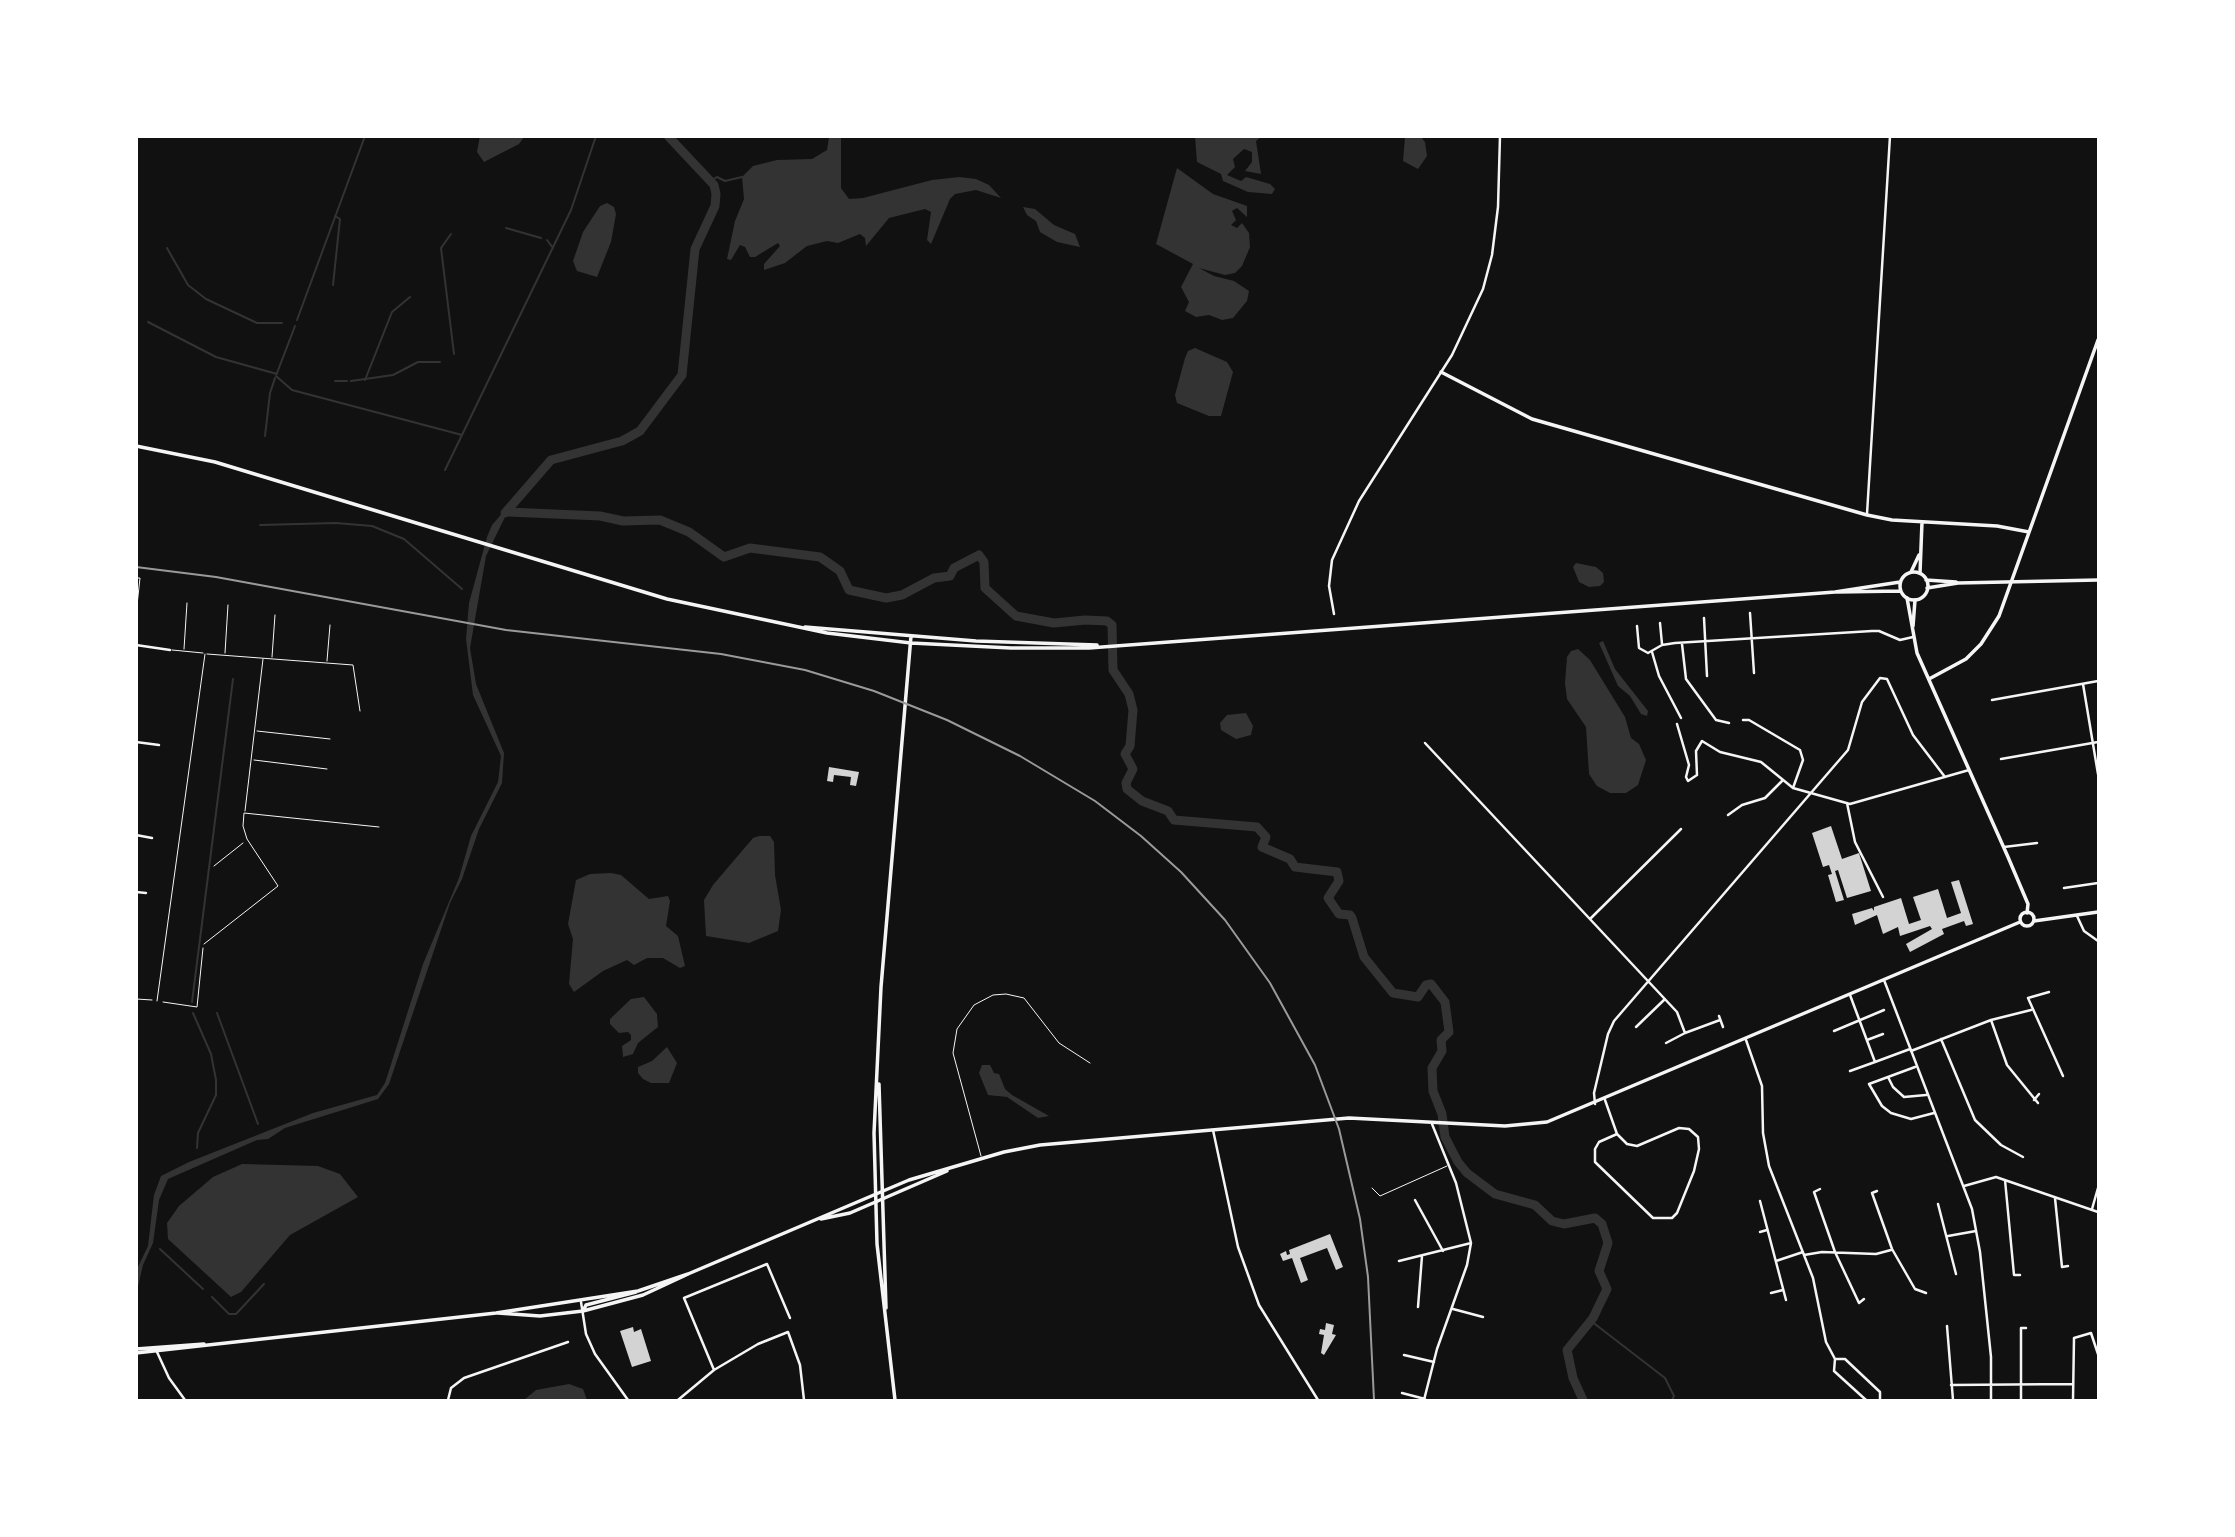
<!DOCTYPE html>
<html>
<head>
<meta charset="utf-8">
<style>
	body { margin:0 }
	#map { position:relative; width:2235px; height:1537px; overflow:hidden; background:#111; font-family:Helvetica,sans-serif }
	canvas { display:block }
	.frame { position:absolute; inset:0; border:138px solid #fff; pointer-events:none }
</style>
</head>
<body>
<div id="map">
<canvas width="2235" height="1537"></canvas>
<div class="frame"></div>
</div>
<script>
const ctx = document.querySelector('canvas').getContext('2d');
ctx.lineJoin = 'round';
function fillPath(path, color) { ctx.fillStyle = color; ctx.fill(path, 'evenodd'); }
const shape = rows => new Path2D(rows.map(r => 'M' + r).join(''));
function trace(path, color, width, dash) { ctx.strokeStyle = color; ctx.lineWidth = width; ctx.lineCap = dash ? 'butt' : 'round'; ctx.setLineDash(dash || []); ctx.stroke(path); }
const water = shape([
	[480,136,524,136,524,137,519,144,484,162,477,152],
	[829,137,841,137,841,188,849,199,863,198,932,180,959,177,976,179,989,185,1001,198,976,190,955,194,950,199,931,244,927,240,931,212,925,209,889,218,866,246,865,238,860,234,838,243,827,241,807,246,785,263,764,270,764,264,780,246,778,243,755,257,750,257,745,247,740,245,731,260,727,259,735,221,744,199,742,177,753,166,777,160,812,159,827,150],
	[1195,137,1261,137,1256,141,1261,174,1245,171,1252,162,1252,152,1244,149,1233,159,1235,167,1227,175,1241,181,1246,177,1270,184,1275,189,1272,194,1248,192,1223,181,1221,174,1197,162],
	[1405,137,1421,137,1425,142,1427,156,1418,169,1403,161],
	[1177,168,1213,194,1247,206,1247,217,1237,208,1232,211,1236,220,1231,225,1237,228,1242,223,1249,233,1250,247,1242,266,1235,273,1225,275,1199,268,1214,276,1234,281,1249,291,1247,301,1233,318,1222,320,1209,315,1196,317,1185,311,1189,302,1181,287,1193,264,1156,244],
	[607,203,614,207,616,214,611,242,597,277,577,271,573,261,583,232,600,206],
	[1023,207,1035,209,1054,225,1075,234,1080,247,1057,242,1040,232,1036,221,1027,215],
	[1195,348,1227,362,1233,372,1221,416,1209,416,1177,403,1175,395,1185,358,1188,351],
	[511,503,512,510,518,510,517,513,505,517,486,556,470,648,476,684,504,753,502,783,479,829,462,879,450,903,389,1084,378,1099,285,1128,268,1139,257,1140,168,1179,159,1200,153,1243,143,1265,137,1291,137,1269,148,1246,154,1195,161,1176,189,1162,313,1113,377,1095,385,1083,423,964,459,878,471,836,498,782,501,756,473,695,466,639,469,603,487,537,492,525],
	[1576,563,1596,567,1603,573,1604,582,1600,586,1589,587,1579,582,1573,567],
	[1603,641,1615,669,1648,711,1647,716,1641,714,1630,696,1618,686,1599,643],
	[1578,649,1590,660,1625,717,1631,738,1639,744,1646,760,1638,785,1626,793,1610,793,1597,786,1589,774,1586,727,1567,699,1565,683,1567,657,1571,651],
	[1246,713,1253,726,1251,735,1236,739,1221,730,1220,723,1227,715],
	[759,836,770,836,774,842,775,875,781,910,778,931,749,943,706,936,704,900,713,885,753,838],
	[611,873,621,875,649,899,668,896,670,901,666,926,678,936,685,966,680,968,663,958,647,958,634,965,627,960,603,971,574,992,569,984,573,939,568,924,576,880,590,874],
	[644,997,657,1014,658,1027,638,1043,633,1054,623,1057,622,1046,631,1040,631,1035,628,1032,619,1033,610,1024,610,1019,631,999],
	[667,1047,677,1063,669,1083,651,1083,643,1079,638,1073,638,1067,652,1061],
	[982,1065,990,1065,994,1073,999,1074,1005,1089,1012,1095,1049,1116,1038,1118,1007,1097,988,1095,979,1073],
	[242,1164,318,1166,340,1174,358,1197,290,1235,241,1292,231,1297,168,1239,167,1223,179,1206,213,1177],
	[569,1384,583,1389,587,1400,524,1400,536,1390]
]);
const stream = shape([
	[710,181,717,177,725,181,742,177],
	[506,228,541,238],
	[451,234,441,248,454,354],
	[547,240,553,248],
	[167,248,188,285,206,299,257,323,282,323],
	[333,285,340,219,335,216],
	[297,320,365,136],
	[148,322,216,357,277,374],
	[277,373,295,326],
	[276,376,292,390,462,435],
	[365,380,392,312,410,297],
	[335,381,347,381],
	[351,381,393,375,418,362,440,362],
	[265,436,270,393,275,378],
	[445,470,571,210,596,136],
	[260,525,336,523,372,526,404,539,462,589],
	[192,1002,233,679],
	[193,1013,211,1054,216,1080,216,1095,198,1133,197,1148],
	[217,1013,258,1124],
	[160,1249,203,1289],
	[212,1297,229,1314,236,1314,264,1284],
	[1591,1321,1665,1378,1674,1396,1672,1400]
]);
const river = shape([
	[508,512,600,516,623,521,660,520,689,532,724,557,750,548,820,557,840,571,849,590,886,598,902,595,934,578,950,576,954,568,979,555,984,562,985,588,1016,616,1054,623,1085,620,1107,621,1112,625,1113,670,1129,694,1133,710,1130,746,1125,754,1133,769,1126,783,1127,789,1142,801,1168,811,1174,820,1257,827,1266,837,1262,847,1290,859,1295,867,1337,872,1339,881,1328,898,1339,914,1350,915,1352,918,1364,957,1393,993,1418,997,1426,985,1431,984,1445,1002,1449,1032,1441,1040,1442,1051,1432,1068,1433,1091,1442,1114,1445,1137,1458,1162,1467,1173,1495,1194,1535,1205,1552,1221,1564,1224,1595,1218,1602,1224,1608,1243,1599,1271,1607,1289,1593,1318,1567,1350,1573,1378,1583,1400],
	[505,513,551,460,622,441,640,431,682,375,695,249,715,206,716,194,714,185,668,136]
]);
const building = shape([
	[829,767,859,772,856,786,850,785,851,777,834,775,833,782,827,781],
	[1831,826,1842,859,1859,853,1871,891,1847,898,1838,870,1835,871,1844,900,1836,902,1828,875,1832,874,1829,865,1823,867,1812,833],
	[1959,880,1973,924,1966,926,1964,921,1942,929,1944,934,1910,952,1906,944,1932,929,1930,926,1900,936,1898,927,1883,934,1877,915,1855,925,1852,914,1872,908,1874,911,1874,907,1901,898,1909,924,1921,920,1913,897,1938,889,1947,918,1961,913,1951,882],
	[1330,1234,1343,1267,1336,1270,1327,1248,1300,1258,1308,1280,1301,1283,1292,1258,1283,1261,1280,1254,1286,1251,1287,1255,1290,1254,1289,1250],
	[1326,1323,1334,1325,1332,1334,1336,1335,1324,1355,1321,1353,1324,1335,1319,1334,1320,1329,1325,1330],
	[633,1327,634,1332,641,1329,651,1361,632,1367,620,1331]
]);
const path = shape([
	[214,866,243,843],
	[136,999,152,1000],
	[163,1002,197,1007,203,948]
]);
const service = shape([
	[136,578,140,578,136,614],
	[184,649,187,603],
	[172,650,203,653],
	[225,653,228,605],
	[207,654,353,665,360,711],
	[272,657,275,615],
	[327,661,330,625],
	[257,731,330,739],
	[254,760,327,769],
	[245,811,263,659],
	[204,944,278,886,247,839,243,826,244,813,379,827],
	[157,1001,205,654],
	[981,1156,953,1053,957,1029,974,1005,993,995,1006,994,1024,998,1059,1043,1090,1063],
	[1372,1188,1380,1196,1447,1166]
]);
const minor = shape([
	[1867,514,1890,136],
	[1750,613,1754,673],
	[1334,614,1329,586,1332,560,1359,501,1452,355,1483,289,1492,255,1498,207,1500,136],
	[1704,618,1707,676],
	[1660,623,1662,644],
	[1637,626,1639,648,1648,653,1662,645,1675,643,1872,631,1879,631,1900,640,1913,637],
	[1682,644,1686,679,1716,720,1729,723],
	[136,645,170,650],
	[1652,652,1659,676,1681,718],
	[2083,684,2098,774],
	[1992,700,2098,681],
	[1743,720,1749,720,1800,750,1803,760,1793,788],
	[1677,724,1689,765,1686,777,1688,781,1697,775,1696,751,1702,741,1720,752,1761,762,1793,788,1850,804,1969,770],
	[136,742,159,745],
	[1425,743,1677,1012,1685,1033,1666,1043],
	[2001,759,2098,742],
	[1847,803,1855,842,1883,897],
	[1728,815,1742,805,1765,798,1782,781],
	[136,835,152,838],
	[2004,847,2037,843],
	[2064,888,2098,883],
	[136,892,146,893],
	[2077,916,2084,931,2098,941],
	[1590,919,1681,829],
	[1884,980,1972,1209,1980,1252,1991,1357,1991,1400],
	[2049,992,2028,998,2063,1076],
	[1850,995,1875,1062,1910,1049],
	[1719,1016,1723,1027],
	[1991,1020,2007,1065,2038,1103],
	[1636,1027,1665,999],
	[1834,1031,1884,1010],
	[1685,1033,1720,1020],
	[1941,1039,1975,1120,2001,1145,2023,1157],
	[1746,1040,1762,1086,1763,1133,1769,1166,1813,1278,1826,1342,1835,1359,1834,1371,1866,1400],
	[1867,1040,1883,1034],
	[1911,1051,1991,1020,2031,1010],
	[1915,1067,1869,1084,1882,1106,1891,1113,1911,1119,1934,1113],
	[1850,1071,1875,1062],
	[1888,1077,1893,1087,1904,1097,1926,1095],
	[1605,1100,1617,1134,1627,1144,1637,1146,1679,1128,1689,1129,1698,1137,1699,1149,1694,1171,1677,1213,1672,1218,1653,1218,1595,1162,1595,1149,1599,1142,1617,1134],
	[2034,1100,2039,1094],
	[1595,1104,1594,1093,1608,1034,1614,1021,1848,750,1862,702,1880,678,1887,679,1913,735,1945,777],
	[1213,1130,1238,1247,1259,1305,1318,1400],
	[2005,1180,2014,1275,2020,1275],
	[1964,1186,1996,1177,2098,1212],
	[1820,1189,1814,1192,1835,1252,1859,1303,1864,1299],
	[1877,1191,1872,1193,1892,1249,1915,1289,1926,1293],
	[2055,1198,2062,1267,2068,1266],
	[1415,1200,1443,1251],
	[1760,1201,1786,1300],
	[1938,1204,1956,1274],
	[2092,1209,2098,1188],
	[1760,1232,1767,1230],
	[1948,1236,1976,1231],
	[1804,1255,1822,1252,1876,1254,1891,1250],
	[1399,1261,1471,1243],
	[1776,1261,1803,1252],
	[1771,1293,1783,1290],
	[581,1302,586,1334,595,1354,628,1400],
	[1418,1307,1422,1256],
	[1453,1309,1483,1317],
	[1947,1326,1953,1400],
	[157,1352,169,1378,185,1400],
	[1404,1355,1434,1362],
	[1835,1359,1845,1359,1880,1392,1880,1400],
	[714,1370,684,1298,767,1264,790,1318],
	[1951,1385,2073,1384],
	[1402,1393,1425,1399],
	[448,1400,451,1388,464,1378,568,1342],
	[678,1400,714,1370,758,1344,788,1332,800,1365,804,1400],
	[1424,1400,1437,1349,1467,1265,1471,1243,1456,1183,1432,1124],
	[2021,1400,2021,1328,2026,1328],
	[2073,1400,2074,1338,2091,1333,2098,1354]
]);
const tertiary = shape([
	[1441,372,1532,419,1867,515,1892,520,1997,526,2029,532],
	[1911,572,1919,555],
	[1920,573,1922,522],
	[1907,598,1917,653,2008,857,2028,904,2027,913],
	[1913,626,1915,600],
	[1929,679,1966,659,1981,644,1999,616,2098,340],
	'2020 919a7 7 0 1 1 14 0a7 7 0 1 1-14 0Z',
	[2034,921,2098,912],
	[821,1219,850,1213,947,1171],
	[583,1311,586,1305,636,1292],
	[498,1313,540,1316,583,1311,643,1295,686,1275],
	[136,1349,204,1344],
	[136,1353,496,1313,638,1291,688,1274,909,1180,1004,1152,1040,1145,1349,1118,1505,1126,1547,1122,2020,922]
]);
const secondary = shape([
	[136,446,215,462,667,599,827,633,911,643,1011,648,1089,648,1835,592,1900,582],
	'1900 586a14 14 0 1 1 28 0a14 14 0 1 1-28 0Z',
	[1926,580,1956,582],
	[1927,588,1958,583,2098,580],
	[1837,592,1901,591],
	[805,627,976,641,1097,645],
	[879,1084,886,1308],
	[895,1400,877,1244,874,1133,881,987,911,636]
]);
const rail = shape([
	[136,567,216,577,506,630,721,654,805,670,874,691,947,720,1020,756,1095,801,1141,836,1181,872,1225,920,1270,983,1315,1065,1339,1129,1360,1219,1368,1277,1374,1400]
]);
fillPath(water, '#333');
trace(stream, '#333', 2);
trace(river, '#333', 9);
fillPath(building, '#d3d3d3');
trace(path, '#f5f5f5', 1);
trace(service, '#f5f5f5', 1);
trace(minor, '#f5f5f5', 2.5);
trace(tertiary, '#f5f5f5', 3.5);
trace(secondary, '#f5f5f5', 3.5);
trace(rail, '#9a9a9a', 2);
</script>
</body>
</html>
